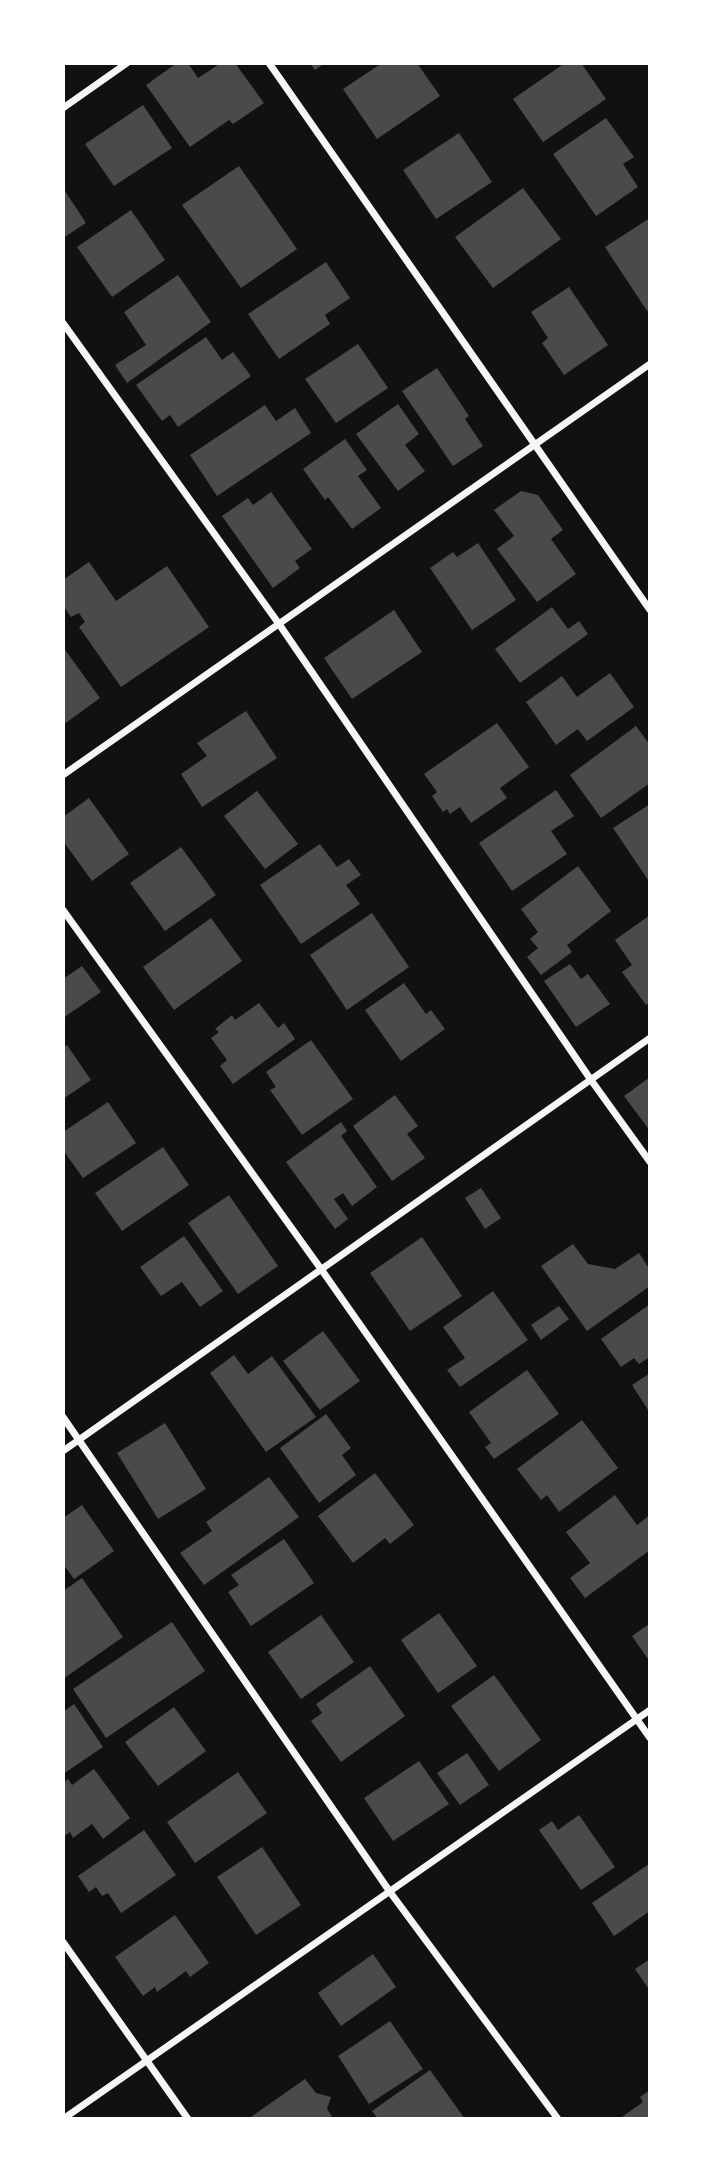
<!DOCTYPE html>
<html>
<head>
<meta charset="utf-8">
<style>
	body { margin:0 }
	#map { position:relative; width:713px; height:2182px; overflow:hidden; background:#111; font-family:"Work Sans",sans-serif }
	canvas { display:block }
	.frame { position:absolute; inset:0; border:65px solid #fff; pointer-events:none }
</style>
</head>
<body>
<div id="map">
<canvas width="713" height="2182"></canvas>
<div class="frame"></div>
</div>
<script>
const ctx = document.querySelector('canvas').getContext('2d');
ctx.lineJoin = 'round';
function fillPath(path, color) { ctx.fillStyle = color; ctx.fill(path, 'evenodd'); }
const shape = rows => new Path2D(rows.map(r => 'M' + r).join(''));
function trace(path, color, width, dash) { ctx.strokeStyle = color; ctx.lineWidth = width; ctx.lineCap = dash ? 'butt' : 'round'; ctx.setLineDash(dash || []); ctx.stroke(path); }
const building = shape([
	[177,63,188,63,198,78,221,63,235,63,264,103,233,124,229,120,190,147,146,85],
	[310,63,325,63,315,70],
	[382,63,417,63,440,96,377,139,343,89],
	[565,63,581,63,606,99,543,142,513,99],
	[143,105,172,148,114,186,85,144],
	[606,118,634,157,623,164,638,187,596,216,553,154],
	[459,133,492,182,436,219,403,170],
	[239,166,297,249,241,288,182,205],
	[63,188,86,223,63,238],
	[523,188,561,239,493,288,455,237],
	[131,210,165,260,112,297,77,247],
	[650,218,650,309,647,311,605,247],
	[326,262,350,298,325,315,330,324,279,359,248,314],
	[178,275,211,322,127,383,115,365,146,345,124,312],
	[569,287,608,345,564,375,542,343,548,338,531,312],
	[206,337,222,360,233,352,251,376,178,427,170,415,162,421,136,385],
	[358,344,388,388,336,423,305,379],
	[437,368,469,416,465,419,483,446,453,466,402,391],
	[398,404,419,434,405,445,425,471,398,491,356,434],
	[265,405,276,421,295,408,311,433,217,496,190,455],
	[345,439,367,470,358,476,381,508,352,529,328,497,325,500,303,469],
	[521,491,538,495,563,530,551,539,576,574,537,602,497,549,514,536,494,510],
	[271,492,312,549,295,561,300,568,273,588,222,516,248,498,253,505],
	[478,543,516,600,472,630,430,568,453,552,457,557],
	[89,562,116,601,167,566,209,627,121,687,79,627,85,622,79,613,71,617,63,605,63,580],
	[552,607,568,629,579,621,588,634,520,683,495,649],
	[394,610,422,652,352,699,324,658],
	[63,647,100,698,63,725],
	[610,673,634,707,587,741,578,729,556,745,526,702,562,676,577,697],
	[246,711,277,758,202,807,181,774,207,756,197,743],
	[497,723,529,767,500,788,507,798,471,823,460,807,450,814,447,809,443,812,432,796,437,792,424,774],
	[636,726,650,745,650,783,601,818,570,775],
	[556,790,574,816,551,831,567,854,512,891,479,843],
	[257,791,298,844,265,869,224,816],
	[89,798,129,854,92,881,63,841,63,817],
	[650,804,650,883,613,828],
	[320,844,337,867,349,859,361,875,346,885,360,904,301,944,260,885],
	[181,847,216,895,165,931,130,883],
	[578,866,611,911,567,945,572,952,541,975,527,957,538,948,530,939,538,932,521,909],
	[372,913,409,967,347,1010,310,955],
	[650,915,650,1002,646,1005,622,972,632,965,615,940],
	[211,918,242,961,174,1010,143,967],
	[570,964,581,979,588,974,610,1004,576,1027,544,981],
	[82,966,101,992,63,1018,63,979],
	[404,983,426,1014,431,1010,445,1029,401,1061,365,1010],
	[259,1003,278,1028,284,1023,295,1039,233,1084,220,1066,227,1060,211,1038,219,1032,215,1029,232,1015,235,1020],
	[311,1040,353,1099,302,1135,270,1090,276,1087,266,1072],
	[67,1045,91,1080,63,1099,63,1048],
	[650,1077,650,1131,624,1096],
	[395,1095,418,1126,407,1134,425,1158,392,1181,353,1126],
	[108,1102,136,1143,83,1178,63,1150,63,1132],
	[341,1122,347,1131,341,1136,377,1187,352,1206,343,1193,334,1199,348,1219,335,1229,286,1162],
	[163,1147,189,1185,122,1231,95,1193],
	[481,1188,501,1218,485,1229,465,1198],
	[229,1195,278,1266,238,1294,188,1223],
	[184,1236,223,1291,200,1307,182,1282,161,1296,140,1267],
	[422,1237,462,1296,410,1331,370,1273],
	[573,1244,588,1264,615,1269,639,1253,650,1270,650,1286,587,1331,541,1266],
	[493,1291,528,1340,460,1387,447,1370,465,1358,443,1327],
	[650,1304,650,1357,639,1364,634,1358,621,1367,601,1339],
	[559,1306,569,1319,541,1340,531,1325],
	[323,1331,360,1381,320,1410,283,1361],
	[234,1355,248,1374,272,1356,316,1417,266,1452,210,1373],
	[527,1370,559,1414,494,1459,485,1447,491,1443,469,1412],
	[650,1373,650,1413,632,1385],
	[326,1414,351,1448,342,1455,356,1475,319,1503,280,1448],
	[582,1420,618,1468,559,1512,547,1495,541,1500,517,1469],
	[165,1423,206,1489,158,1519,117,1453],
	[375,1473,414,1525,390,1544,385,1538,353,1563,318,1516],
	[269,1477,299,1517,204,1585,180,1553,212,1531,206,1522],
	[615,1495,637,1525,650,1515,650,1550,585,1598,570,1578,590,1563,566,1532],
	[82,1505,114,1551,74,1579,63,1564,63,1518],
	[284,1539,314,1583,251,1626,228,1592,239,1585,231,1575],
	[82,1578,123,1637,63,1679,63,1591],
	[439,1613,477,1666,438,1693,401,1640],
	[321,1615,354,1662,301,1699,268,1652],
	[172,1622,205,1671,106,1738,73,1689],
	[649,1624,650,1625,650,1662,632,1636],
	[370,1666,405,1716,341,1762,311,1721,322,1713,316,1704],
	[494,1675,541,1740,499,1771,451,1706],
	[74,1704,103,1747,63,1774,63,1712],
	[174,1707,206,1751,158,1786,125,1742],
	[467,1753,489,1785,460,1805,437,1773],
	[419,1761,449,1804,393,1841,364,1798],
	[94,1769,130,1818,103,1839,92,1824,73,1838,70,1832,63,1837,63,1783,68,1779,72,1785],
	[238,1772,267,1813,195,1863,167,1822],
	[579,1815,615,1867,581,1890,539,1830,552,1821,558,1830],
	[144,1830,176,1875,121,1913,108,1893,102,1896,96,1887,89,1892,78,1876],
	[262,1847,301,1905,256,1935,217,1877],
	[649,1864,650,1911,614,1936,592,1903],
	[175,1915,209,1963,190,1977,186,1971,157,1992,155,1987,143,1996,115,1957],
	[373,1954,396,1987,341,2026,318,1993],
	[650,1959,650,1991,635,1969],
	[390,2021,423,2069,369,2104,338,2056],
	[430,2070,465,2119,378,2119,372,2111],
	[305,2079,316,2093,331,2097,327,2109,332,2116,328,2119,248,2119],
	[650,2090,650,2119,619,2119,643,2102,640,2097]
]);
const minor = shape([
	[269,63,650,610],
	[63,108,127,63],
	[63,323,279,624,591,1080,650,1162],
	[63,775,650,364],
	[63,910,321,1269,650,1738],
	[63,1417,390,1892,558,2119],
	[63,1451,650,1038],
	[63,1942,188,2119],
	[63,2119,650,1710]
]);
fillPath(building, '#4a4a4a');
trace(minor, '#f5f5f5', 7);
</script>
</body>
</html>
